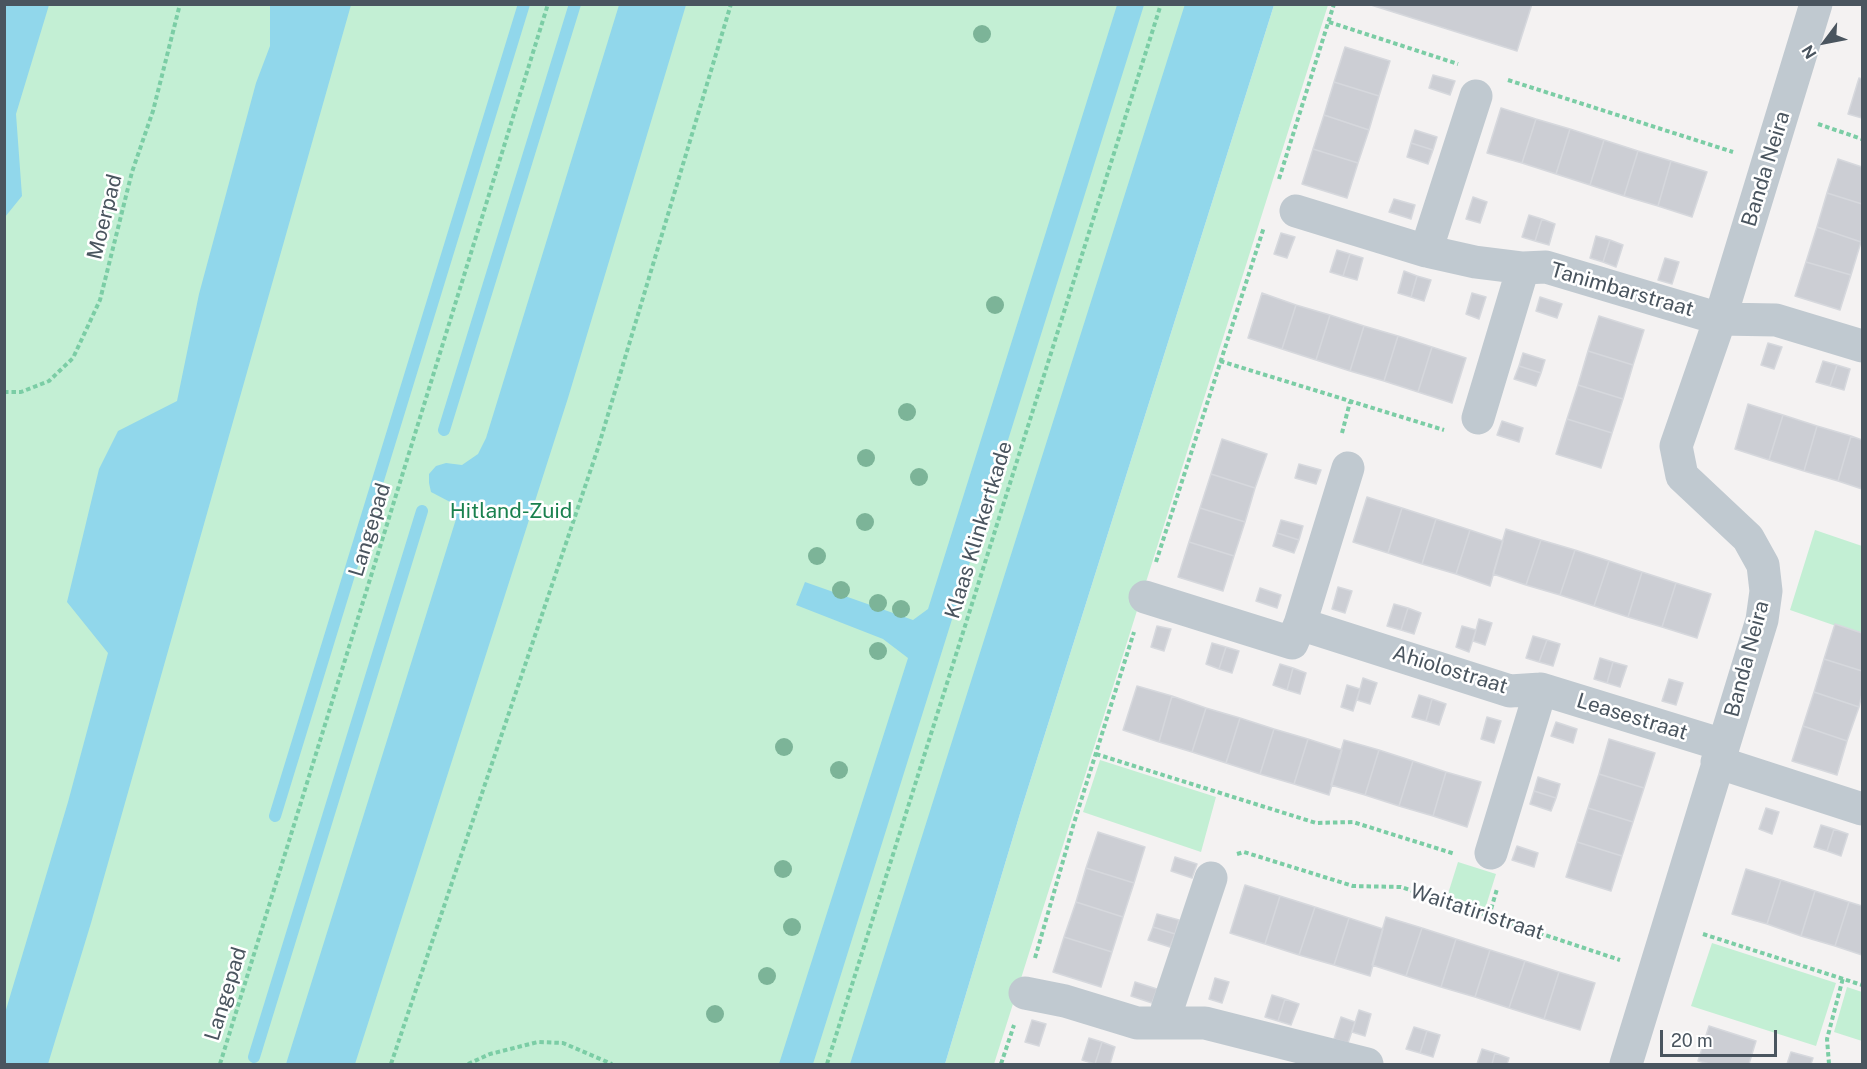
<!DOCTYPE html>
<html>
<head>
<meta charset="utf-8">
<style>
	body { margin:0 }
	#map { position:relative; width:1867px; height:1069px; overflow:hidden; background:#f4f2f2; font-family:"Public Sans",sans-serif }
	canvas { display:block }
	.frame { position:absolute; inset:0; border:6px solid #4a555f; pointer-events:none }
	.north { position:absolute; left:1795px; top:12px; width:60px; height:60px; -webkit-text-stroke:4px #fff; paint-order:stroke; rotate:238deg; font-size:16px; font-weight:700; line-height:24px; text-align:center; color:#4a555f }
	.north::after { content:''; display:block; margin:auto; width:21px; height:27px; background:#4a555f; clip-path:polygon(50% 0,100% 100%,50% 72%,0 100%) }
	.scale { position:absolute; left:1660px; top:1030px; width:117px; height:27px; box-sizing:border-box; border:3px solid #4a555f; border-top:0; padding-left:8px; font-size:18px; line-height:21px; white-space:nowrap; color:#4a555f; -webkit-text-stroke:4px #fff; paint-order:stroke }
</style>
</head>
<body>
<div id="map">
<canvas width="1867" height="1069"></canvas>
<div class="frame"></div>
<div class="north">N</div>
<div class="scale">20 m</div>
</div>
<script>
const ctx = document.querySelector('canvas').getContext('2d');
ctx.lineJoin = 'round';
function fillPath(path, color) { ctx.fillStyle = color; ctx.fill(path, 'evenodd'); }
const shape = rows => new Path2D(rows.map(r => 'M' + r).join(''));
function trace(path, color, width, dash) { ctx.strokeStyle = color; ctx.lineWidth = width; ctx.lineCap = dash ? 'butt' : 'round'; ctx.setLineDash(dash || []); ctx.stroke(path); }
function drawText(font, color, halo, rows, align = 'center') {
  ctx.font = font + ' "Public Sans",sans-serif'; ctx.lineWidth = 5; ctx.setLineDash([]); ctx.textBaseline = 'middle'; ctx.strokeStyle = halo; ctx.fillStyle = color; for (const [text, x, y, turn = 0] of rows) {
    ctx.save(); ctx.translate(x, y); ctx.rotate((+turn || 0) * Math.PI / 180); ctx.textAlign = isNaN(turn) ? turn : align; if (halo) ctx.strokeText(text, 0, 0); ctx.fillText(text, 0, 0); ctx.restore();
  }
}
const green = shape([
	[5,5,1206,5,865,1064,5,1064],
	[1274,5,1328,5,994,1064,945,1064,1022,807],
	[1815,530,1862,546,1862,635,1790,610],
	[1100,760,1216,797,1201,852,1083,812],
	[1458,862,1496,874,1485,909,1447,897],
	[1712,943,1836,983,1816,1046,1691,1006],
	[1847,987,1862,992,1862,1041,1834,1032]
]);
const water = shape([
	[5,4,49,5,16,114,22,196,5,217],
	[1185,4,1274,5,1022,807,945,1064,850,1064],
	[270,5,351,5,91,923,48,1064,5,1064,5,1013,68,802,108,653,67,602,99,469,118,431,177,401,199,294,256,83,270,46],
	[619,5,686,5,568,398,355,1064,286,1064,456,519,452,503,431,492,429,483,429,474,436,466,446,463,462,465,478,454,486,438],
	[1117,5,1144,5,813,1064,779,1064,908,658,883,639,796,605,805,582,913,620,928,609]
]);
const stream = shape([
	[444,430,575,4],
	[275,816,524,4],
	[254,1057,422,511]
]);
const building = shape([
	[1532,4,1517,51,1371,5,1371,4,1532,4],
	[1345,47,1390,61,1379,96,1334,82,1345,47],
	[1433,75,1455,81,1450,95,1429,88,1433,75],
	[1859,78,1862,79,1862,118,1848,114,1859,78],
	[1334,82,1379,96,1369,130,1324,115,1334,82],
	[1501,108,1536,119,1522,163,1487,153,1501,108],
	[1324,115,1369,130,1358,163,1313,149,1324,115],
	[1536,119,1570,129,1556,174,1522,163,1536,119],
	[1570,129,1604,140,1590,185,1556,174,1570,129],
	[1415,130,1437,137,1433,150,1411,143,1415,130],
	[1604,140,1638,151,1624,196,1590,185,1604,140],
	[1411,143,1433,150,1428,164,1407,157,1411,143],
	[1313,149,1358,163,1347,198,1302,184,1313,149],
	[1638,151,1671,161,1658,206,1624,196,1638,151],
	[1838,159,1862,167,1862,204,1827,193,1838,159],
	[1671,161,1707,172,1692,217,1658,206,1671,161],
	[1827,193,1862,204,1861,242,1817,227,1827,193],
	[1473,197,1487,202,1480,223,1466,219,1473,197],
	[1394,199,1415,205,1411,219,1389,212,1394,199],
	[1529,215,1542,219,1535,241,1522,237,1529,215],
	[1542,219,1555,224,1549,245,1535,241,1542,219],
	[1817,227,1861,242,1851,275,1806,262,1817,227],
	[1281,233,1295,237,1287,258,1274,254,1281,233],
	[1596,236,1610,240,1603,262,1590,258,1596,236],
	[1610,240,1623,245,1616,267,1603,262,1610,240],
	[1337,250,1350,254,1343,276,1330,272,1337,250],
	[1350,254,1363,258,1357,280,1343,276,1350,254],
	[1665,258,1679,262,1672,284,1658,280,1665,258],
	[1806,262,1851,275,1840,310,1795,296,1806,262],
	[1404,271,1417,276,1411,297,1398,293,1404,271],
	[1417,276,1431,280,1424,301,1411,297,1417,276],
	[1262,293,1296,305,1282,349,1248,338,1262,293],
	[1472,293,1486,297,1479,319,1466,314,1472,293],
	[1540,297,1562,304,1557,318,1536,311,1540,297],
	[1296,305,1330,315,1316,360,1282,349,1296,305],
	[1330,315,1364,326,1350,371,1316,360,1330,315],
	[1599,316,1644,330,1633,365,1588,351,1599,316],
	[1364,326,1398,336,1384,381,1350,371,1364,326],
	[1398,336,1432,347,1418,392,1384,381,1398,336],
	[1768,343,1782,347,1774,369,1761,365,1768,343],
	[1432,347,1466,358,1452,403,1418,392,1432,347],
	[1588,351,1633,365,1623,399,1578,385,1588,351],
	[1523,353,1545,360,1541,373,1519,366,1523,353],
	[1823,361,1837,365,1830,386,1816,382,1823,361],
	[1837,365,1850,369,1844,390,1830,386,1837,365],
	[1519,366,1541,373,1536,386,1514,379,1519,366],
	[1578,385,1623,399,1612,433,1567,419,1578,385],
	[1748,404,1783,415,1769,460,1735,449,1748,404],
	[1783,415,1817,426,1804,471,1769,460,1783,415],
	[1567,419,1612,433,1601,468,1556,454,1567,419],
	[1502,421,1523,428,1519,442,1497,435,1502,421],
	[1817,426,1851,436,1838,481,1804,471,1817,426],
	[1851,436,1862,440,1862,489,1838,481,1851,436],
	[1222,439,1267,454,1255,488,1211,474,1222,439],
	[1299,464,1321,470,1316,484,1295,478,1299,464],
	[1211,474,1255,488,1245,522,1200,508,1211,474],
	[1367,497,1402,508,1388,553,1353,542,1367,497],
	[1200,508,1245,522,1234,556,1189,542,1200,508],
	[1402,508,1436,519,1422,564,1388,553,1402,508],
	[1436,519,1470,530,1456,574,1422,564,1436,519],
	[1281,520,1303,526,1299,540,1277,533,1281,520],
	[1506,529,1541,540,1526,585,1493,574,1506,529],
	[1470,530,1503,541,1490,586,1456,574,1470,530],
	[1277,533,1299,540,1294,553,1273,546,1277,533],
	[1541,540,1575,550,1560,595,1526,585,1541,540],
	[1189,542,1234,556,1223,591,1178,577,1189,542],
	[1575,550,1609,561,1594,606,1560,595,1575,550],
	[1609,561,1642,572,1628,617,1594,606,1609,561],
	[1642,572,1676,583,1662,627,1628,617,1642,572],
	[1676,583,1711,594,1697,638,1662,627,1676,583],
	[1338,587,1352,591,1345,613,1332,609,1338,587],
	[1260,588,1281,595,1277,608,1256,601,1260,588],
	[1394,604,1408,608,1401,630,1387,626,1394,604],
	[1408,608,1421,613,1414,634,1401,630,1408,608],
	[1479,619,1492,623,1485,645,1473,641,1479,619],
	[1835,624,1862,633,1862,671,1824,659,1835,624],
	[1157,626,1171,629,1164,651,1151,647,1157,626],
	[1462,626,1476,630,1469,652,1456,647,1462,626],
	[1533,636,1547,640,1539,662,1526,658,1533,636],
	[1547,640,1560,644,1553,666,1539,662,1547,640],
	[1212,643,1226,647,1219,669,1206,664,1212,643],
	[1226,647,1239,651,1232,673,1219,669,1226,647],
	[1600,658,1613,662,1607,683,1594,679,1600,658],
	[1824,659,1862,671,1862,694,1859,707,1814,692,1824,659],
	[1613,662,1627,666,1620,687,1607,683,1613,662],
	[1280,664,1293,668,1287,690,1273,685,1280,664],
	[1293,668,1306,673,1300,694,1287,690,1293,668],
	[1363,678,1377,683,1370,704,1357,700,1363,678],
	[1669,679,1683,683,1676,705,1662,701,1669,679],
	[1347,685,1360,689,1353,711,1341,707,1347,685],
	[1137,686,1172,696,1159,742,1123,730,1137,686],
	[1814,692,1859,707,1847,741,1803,726,1814,692],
	[1419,695,1432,699,1426,721,1412,717,1419,695],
	[1172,696,1206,708,1192,752,1159,742,1172,696],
	[1432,699,1446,704,1439,725,1426,721,1432,699],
	[1206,708,1240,718,1226,763,1192,752,1206,708],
	[1487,717,1501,721,1494,743,1481,739,1487,717],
	[1240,718,1274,729,1260,774,1226,763,1240,718],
	[1556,722,1577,729,1573,743,1551,736,1556,722],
	[1803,726,1847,741,1837,775,1792,761,1803,726],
	[1274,729,1308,739,1294,784,1260,774,1274,729],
	[1308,739,1342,750,1329,795,1294,784,1308,739],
	[1609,739,1655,753,1644,788,1599,774,1609,739],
	[1344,740,1379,750,1365,795,1331,785,1344,740],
	[1379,750,1413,761,1399,806,1365,795,1379,750],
	[1413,761,1446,772,1433,816,1399,806,1413,761],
	[1446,772,1481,782,1467,827,1433,816,1446,772],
	[1599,774,1644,788,1633,822,1588,808,1599,774],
	[1538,777,1560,784,1556,798,1534,791,1538,777],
	[1534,791,1556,798,1551,811,1530,804,1534,791],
	[1588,808,1633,822,1622,856,1577,842,1588,808],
	[1766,808,1779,812,1772,834,1759,829,1766,808],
	[1821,825,1834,829,1827,851,1814,847,1821,825],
	[1834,829,1848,834,1841,856,1827,851,1834,829],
	[1098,832,1145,847,1134,883,1086,868,1098,832],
	[1577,842,1622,856,1611,891,1566,877,1577,842],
	[1517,846,1538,853,1534,867,1512,860,1517,846],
	[1175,857,1197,864,1192,878,1171,871,1175,857],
	[1086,868,1134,883,1123,917,1076,902,1086,868],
	[1746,869,1781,880,1767,924,1732,914,1746,869],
	[1781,880,1815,891,1801,936,1767,924,1781,880],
	[1245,885,1280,896,1265,944,1230,933,1245,885],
	[1815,891,1849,902,1835,946,1801,936,1815,891],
	[1280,896,1315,907,1299,955,1265,944,1280,896],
	[1076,902,1123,917,1112,952,1064,937,1076,902],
	[1849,902,1862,906,1862,955,1835,946,1849,902],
	[1315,907,1349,918,1334,965,1299,955,1315,907],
	[1157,914,1179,920,1175,934,1153,927,1157,914],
	[1386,917,1422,928,1406,976,1372,965,1386,917],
	[1349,918,1383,929,1370,976,1334,965,1349,918],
	[1153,927,1175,934,1170,947,1148,940,1153,927],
	[1422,928,1456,939,1441,987,1406,976,1422,928],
	[1064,937,1112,952,1101,987,1053,972,1064,937],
	[1456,939,1490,950,1475,997,1441,987,1456,939],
	[1490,950,1525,961,1509,1008,1475,997,1490,950],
	[1525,961,1559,972,1544,1019,1509,1008,1525,961],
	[1559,972,1595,983,1580,1030,1544,1019,1559,972],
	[1215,978,1229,982,1222,1003,1209,999,1215,978],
	[1135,982,1157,989,1152,1003,1131,996,1135,982],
	[1272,995,1285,999,1278,1021,1265,1017,1272,995],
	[1285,999,1299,1004,1291,1025,1278,1021,1285,999],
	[1359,1010,1371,1014,1365,1036,1352,1032,1359,1010],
	[1341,1017,1355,1022,1348,1043,1334,1039,1341,1017],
	[1032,1020,1046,1024,1039,1046,1025,1042,1032,1020],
	[1709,1026,1756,1041,1749,1064,1709,1064,1698,1061,1709,1026],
	[1414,1027,1427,1031,1420,1053,1406,1049,1414,1027],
	[1427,1031,1440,1035,1433,1057,1420,1053,1427,1031],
	[1089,1038,1102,1042,1095,1064,1082,1060,1089,1038],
	[1102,1042,1115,1047,1110,1064,1095,1064,1102,1042],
	[1482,1049,1495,1053,1492,1064,1477,1064,1482,1049],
	[1791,1052,1813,1058,1811,1064,1787,1064,1791,1052],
	[1495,1053,1509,1058,1507,1064,1492,1064,1495,1053]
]);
const path = shape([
	[1329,22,1458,64],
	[1508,80,1733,152],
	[1818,124,1862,139],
	[1279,179,1334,4],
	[1220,361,1444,430],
	[4,392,21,392,49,381,73,358,100,300,132,172,153,111,180,4],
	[1342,433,1350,402],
	[1156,562,1264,227],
	[1096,754,1316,823,1353,822,1455,854],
	[1237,854,1244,852,1353,886,1401,887,1620,960],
	[1489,916,1497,889],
	[1703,934,1862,985],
	[1035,958,1074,823,1134,632],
	[220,1064,548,4],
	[391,1064,598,448,731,4],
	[468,1064,490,1054,538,1042,563,1043,612,1064],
	[827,1064,1161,4],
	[1001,1064,1014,1025],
	[1829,1064,1827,1039,1843,978]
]);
const minor = shape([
	[1296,211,1426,251,1475,262,1523,268,1546,267,1720,319,1776,320,1862,346],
	[1426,251,1476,96],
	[1478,418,1523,268],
	[1145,597,1292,643,1300,624,1348,468],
	[1300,624,1510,691,1541,689,1723,745],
	[1717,762,1862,809],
	[1491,853,1541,689],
	[1025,993,1065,1001,1137,1023,1205,1023,1367,1064],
	[1163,1022,1211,878],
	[1626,1064,1762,620,1766,591,1763,565,1748,538,1682,476,1676,446,1720,319,1816,4]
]);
const trees = [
	[982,34],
	[995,305],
	[907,412],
	[866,458],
	[919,477],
	[865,522],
	[817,556],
	[841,590],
	[878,603],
	[901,609],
	[878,651],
	[784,747],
	[839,770],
	[783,869],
	[792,927],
	[767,976],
	[715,1014]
];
const streetNames = [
	["Banda Neira",1766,169,-73],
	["Moerpad",105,217,-76],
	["Tanimbarstraat",1622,290,16],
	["Langepad",370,530,-73],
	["Klaas Klinkertkade",979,530,-73],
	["Banda Neira",1747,659,-75],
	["Ahiolostraat",1450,670,17],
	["Leasestraat",1632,717,17],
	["Waitatiristraat",1477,912,18],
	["Langepad",226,994,-73]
];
const parkNames = [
	["Hitland-Zuid",511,512]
];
fillPath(green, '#c3efd4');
fillPath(water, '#91d7eb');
trace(stream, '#91d7eb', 12);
fillPath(building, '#ccced4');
trace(building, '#d6d8dd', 1.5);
trace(path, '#7bcda5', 4, [4.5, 3]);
trace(minor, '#c0c9d0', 33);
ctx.fillStyle = '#7cb498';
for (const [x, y] of trees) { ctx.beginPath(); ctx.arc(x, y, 9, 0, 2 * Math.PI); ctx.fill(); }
drawText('21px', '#4a555f', '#fff', streetNames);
drawText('21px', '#1a814f', '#fff', parkNames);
</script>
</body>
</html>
